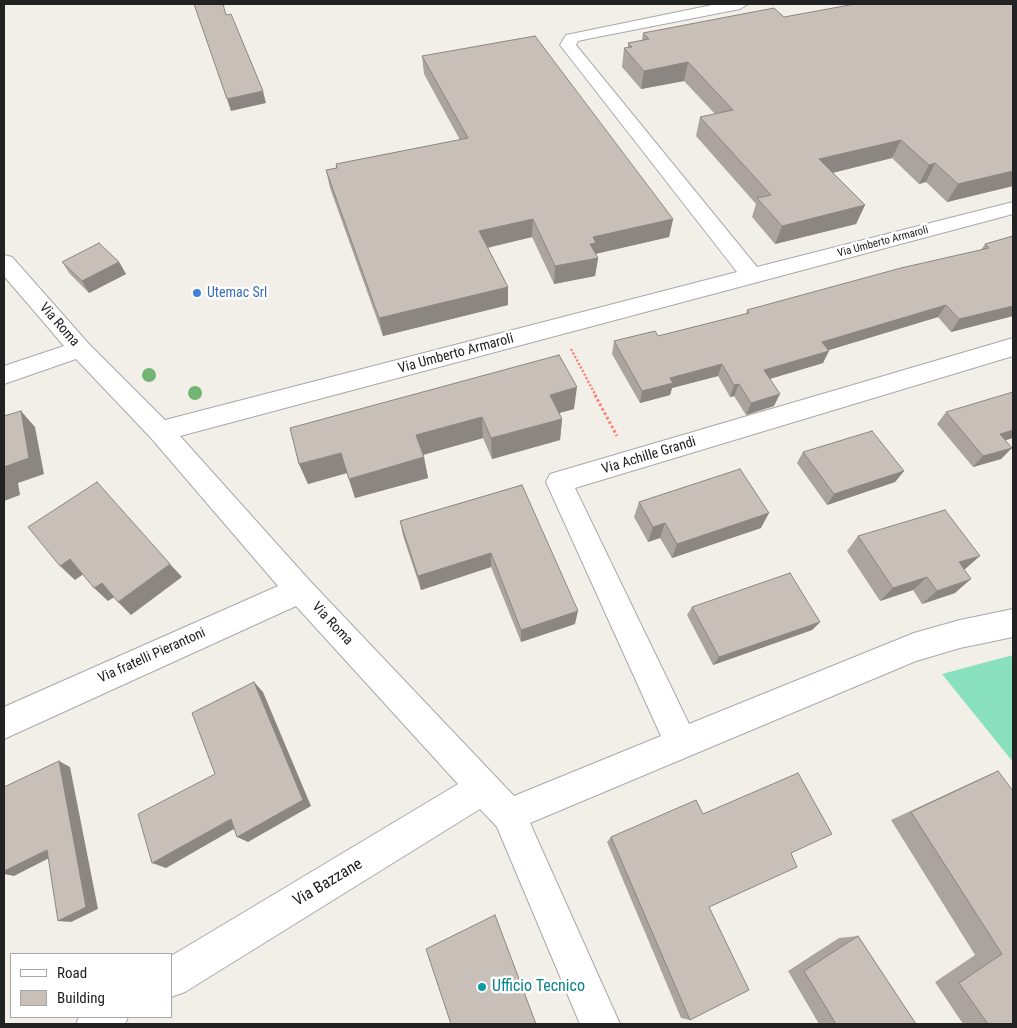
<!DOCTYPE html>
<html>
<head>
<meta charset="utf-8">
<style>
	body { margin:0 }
	#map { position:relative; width:1017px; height:1028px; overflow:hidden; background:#f2efe9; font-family:"Roboto Condensed",sans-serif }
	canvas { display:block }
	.frame { position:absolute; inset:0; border:5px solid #222; pointer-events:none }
	.legend { position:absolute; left:10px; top:953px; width:162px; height:65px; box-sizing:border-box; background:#fff; border:1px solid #a7a7a7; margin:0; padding:6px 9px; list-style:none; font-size:15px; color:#222 }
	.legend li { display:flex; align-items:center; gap:10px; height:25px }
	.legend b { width:25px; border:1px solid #a7a7a7 }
</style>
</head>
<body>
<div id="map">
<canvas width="1017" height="1028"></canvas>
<div class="frame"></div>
<ul class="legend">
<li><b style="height:6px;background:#fff"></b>Road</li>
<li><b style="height:14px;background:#c7bfb8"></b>Building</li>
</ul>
</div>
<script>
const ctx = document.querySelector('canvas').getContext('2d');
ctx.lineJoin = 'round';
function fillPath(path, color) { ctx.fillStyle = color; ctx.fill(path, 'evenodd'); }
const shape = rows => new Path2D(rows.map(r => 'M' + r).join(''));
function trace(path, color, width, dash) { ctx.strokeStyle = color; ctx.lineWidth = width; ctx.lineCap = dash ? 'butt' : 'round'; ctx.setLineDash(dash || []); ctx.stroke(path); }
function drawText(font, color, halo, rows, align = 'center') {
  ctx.font = font + ' "Roboto Condensed",sans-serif'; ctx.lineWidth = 5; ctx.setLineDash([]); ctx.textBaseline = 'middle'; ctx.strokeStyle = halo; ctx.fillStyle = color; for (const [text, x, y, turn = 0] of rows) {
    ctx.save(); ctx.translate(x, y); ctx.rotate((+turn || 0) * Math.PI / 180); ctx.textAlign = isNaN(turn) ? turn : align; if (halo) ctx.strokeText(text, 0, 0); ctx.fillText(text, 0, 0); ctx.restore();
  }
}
const pitch = shape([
	[1013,655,1013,762,942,674]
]);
const pathFar1 = shape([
	[571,349,596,396]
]);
const path = shape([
	[595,395,617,436]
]);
const minor = shape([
	[717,4,748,4,740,9,592,38,578,41,576,45,757,267,1013,202,1013,214,180,436,310,581,514,796,661,736,546,482,550,474,1013,338,1013,356,575,488,689,724,914,633,960,620,1013,609,1013,637,960,648,916,661,530,823,620,1024,580,1024,497,827,480,809,185,992,171,997,171,956,458,784,296,606,4,739,4,707,278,586,151,438,76,359,4,384,4,366,64,346,4,276,4,255,12,257,88,343,165,420,737,272,560,45,566,35,717,4],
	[79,1017,128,1017,125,1024,76,1024,79,1017]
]);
const trees = [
	[149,375],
	[195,393]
];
const wall = shape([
	[1013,4,1013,186,947,202,926,182,919,184,892,158,832,173,865,205,856,224,775,244,752,217,756,204,696,136,700,117,715,114,684,81,641,89,622,67,624,48,628,48,628,43,642,40,643,33,784,17],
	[422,56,673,219,669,237,595,254,598,258,595,276,554,284,532,237,488,248,508,287,508,305,383,336,330,188,326,170,336,168,336,164,460,140,424,74],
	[1013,236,1013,316,951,332,938,317,828,350,823,363,770,379,774,406,746,415,734,396,730,397,718,376,672,388,670,395,640,403,612,354,614,341,658,336,746,314,747,310,981,250,985,244],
	[62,262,119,262,126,274,89,293,70,274],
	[574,409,559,413,562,419,560,440,492,459,483,438,423,455,428,478,355,498,347,473,308,484,299,464,290,428],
	[946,412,1006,440,1001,459,973,467,937,424],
	[803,452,904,471,895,482,827,505,797,463],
	[522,485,575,624,521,642,491,567,421,590,403,536,400,521],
	[639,502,761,528,672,558,660,538,648,542,634,517],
	[858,536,964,570,955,593,922,604,913,590,880,601,847,551],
	[692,607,820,622,812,630,713,665,687,615],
	[998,771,1013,1024,963,1024,935,982,975,955,891,820,975,781],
	[703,814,791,853,709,907,690,1020,681,1018,607,842,611,837],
	[858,936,916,1024,819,1024,788,971,839,938]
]);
const shadedWall = shape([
	[688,62,684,81,641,89,644,71],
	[263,91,266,103,231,111,227,99],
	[901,140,892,158,812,178,819,159],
	[935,163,926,182,919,184,929,165],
	[1013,171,1013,186,947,202,958,184],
	[865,205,856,224,775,244,782,226],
	[533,219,532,237,480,249,479,231],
	[673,219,669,237,595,254,598,258,595,276,554,284,555,266,590,244,593,237],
	[119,262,126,274,89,293,82,281],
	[508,287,508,305,383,336,379,318],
	[946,305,938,317,816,354,822,342],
	[1013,306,1013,316,951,332,959,319],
	[829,351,823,363,759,382,764,370],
	[722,364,718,376,672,388,670,395,640,403,642,391,670,378],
	[739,384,734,396,730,397,734,385],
	[577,387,574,409,548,416,550,395],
	[780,394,774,406,746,415,751,403],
	[21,411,35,427,44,474,18,483,20,495,4,501,4,467],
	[482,417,483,438,419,456,416,435],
	[562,419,560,440,492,459,491,438],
	[1013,430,1013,438,990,445,1000,434],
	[1012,448,1001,459,973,467,983,456],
	[341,453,347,473,308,484,299,464],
	[424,457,428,478,355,498,349,479],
	[904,471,895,482,827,505,834,494],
	[769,513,761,528,672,558,677,544],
	[665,523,660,538,648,542,653,527],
	[491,553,491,567,421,590,418,576],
	[980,556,964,570,959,562],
	[70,559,85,573,75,580,60,566],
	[170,564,182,577,131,615,118,602],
	[927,577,913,590,880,601,893,588],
	[971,579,955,593,922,604,937,591],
	[102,583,116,596,108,601,94,588],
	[578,611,575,624,521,642,521,630],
	[820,622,812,630,713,665,719,657],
	[254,682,263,692,311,806,248,842,237,837],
	[59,761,70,767,98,909,71,922,58,921],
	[231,819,241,825,166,868,152,863],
	[47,850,59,853,14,876,4,874,4,871]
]);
const building = shape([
	[194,4,223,4,226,15,231,14,263,91,227,99,194,4],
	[855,4,1013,4,1013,171,958,184,935,163,929,165,901,140,819,159,865,205,782,226,757,198,771,195,700,117,733,110,688,62,644,71,624,48,632,47,628,43,649,39,643,33,774,8,784,17,855,4],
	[535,36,673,219,593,237,596,243,590,244,598,258,555,266,533,219,479,231,508,287,379,318,326,170,337,168,336,164,468,138,422,56,535,36],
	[1013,236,1013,306,959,319,946,305,822,342,829,351,764,370,780,394,751,403,739,384,734,385,722,364,670,378,673,383,642,391,614,341,655,331,658,336,749,313,747,310,901,268,989,248,985,244,1013,236],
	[99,243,119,262,82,281,62,262,99,243],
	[559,355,577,387,550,395,562,419,491,438,482,417,416,435,424,457,349,479,341,453,299,464,290,428,559,355],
	[1013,392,1013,430,1000,434,1012,448,983,456,946,412,1013,392],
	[21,411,29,458,4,467,4,416,21,411],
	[872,431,904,471,834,494,803,452,872,431],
	[740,469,769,513,677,544,665,523,653,527,639,502,740,469],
	[97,482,170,564,118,602,102,583,94,588,70,559,60,566,28,527,97,482],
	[522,485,578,611,521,630,491,553,418,576,400,521,522,485],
	[945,510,980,556,959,562,971,579,937,591,927,577,893,588,858,536,945,510],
	[790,573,820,622,719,657,692,607,790,573],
	[254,682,303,800,237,837,231,819,152,863,138,814,215,774,192,713,254,682],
	[59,761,86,907,58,921,47,850,4,871,4,787,59,761],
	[998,771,1013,791,1013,1024,988,1024,959,983,1002,954,911,812,998,771],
	[798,773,832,834,791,853,797,867,709,907,749,990,690,1020,611,837,696,800,703,814,798,773],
	[495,915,536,1024,451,1024,426,949,495,915],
	[858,936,916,1024,836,1024,804,971,858,936]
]);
const markers = [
	[197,293,5,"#3f7fe0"],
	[482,987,5,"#0f9aa8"]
];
const farStreetnames = [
	["Via Umberto Armaroli",883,242,-15]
];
const shopNames = [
	["Utemac Srl",207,293]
];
const streetNames = [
	["Via Roma",59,325,49],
	["Via Umberto Armaroli",456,354,-15],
	["Via Achille Grandi",649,456,-17],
	["Via Roma",332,624,47],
	["Via fratelli Pierantoni",152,656,-24]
];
const nearStreetnames = [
	["Via Bazzane",328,883,-31]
];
const nearCulturenames = [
	["Ufficio Tecnico",492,987]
];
fillPath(pitch, '#88e0be');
trace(minor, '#a9a9a9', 2);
trace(pathFar1, '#fa8072', 2.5, [2, 2]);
trace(path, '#fa8072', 3, [2.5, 2.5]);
fillPath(minor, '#fff');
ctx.fillStyle = '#74b475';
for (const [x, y] of trees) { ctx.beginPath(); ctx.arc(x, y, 7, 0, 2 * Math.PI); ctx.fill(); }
fillPath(wall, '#aba49e');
fillPath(shadedWall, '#8b8681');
fillPath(building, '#c7bfb8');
trace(building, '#8b8681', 1);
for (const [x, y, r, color] of markers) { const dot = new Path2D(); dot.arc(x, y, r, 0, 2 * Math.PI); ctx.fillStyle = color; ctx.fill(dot); trace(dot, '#fff', 2); }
drawText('11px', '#222', '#fff', farStreetnames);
drawText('14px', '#366cbe', '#fff', shopNames, 'left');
drawText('14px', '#222', '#fff', streetNames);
drawText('16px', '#222', '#fff', nearStreetnames);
drawText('16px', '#0d838f', '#fff', nearCulturenames, 'left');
</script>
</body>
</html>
